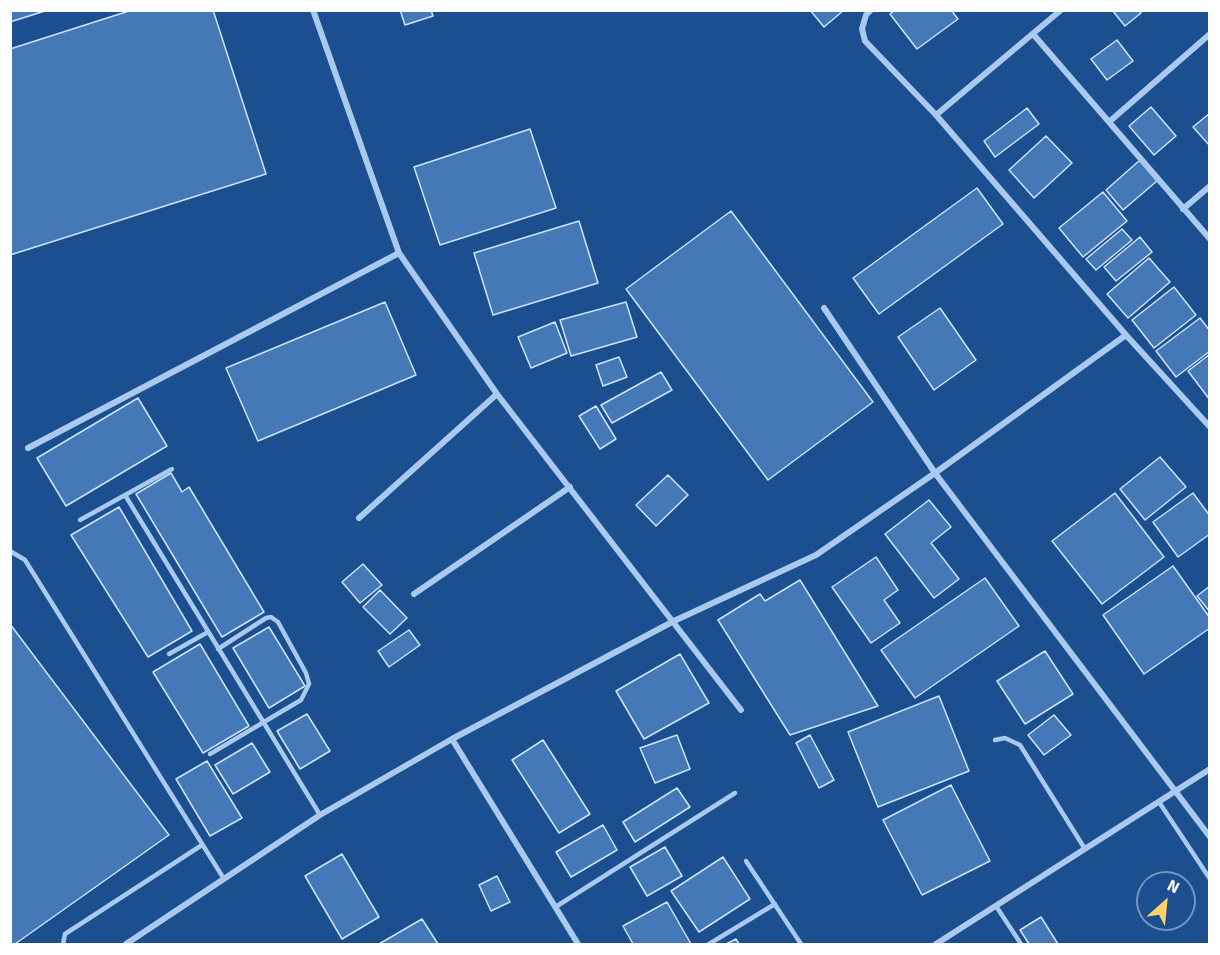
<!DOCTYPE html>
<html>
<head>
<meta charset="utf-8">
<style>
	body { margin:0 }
	#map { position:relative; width:1220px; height:955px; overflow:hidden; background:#1b4f8f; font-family:Signika,sans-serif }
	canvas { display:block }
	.frame { position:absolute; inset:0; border:12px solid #fff; pointer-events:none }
	.north { position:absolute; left:1136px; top:871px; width:60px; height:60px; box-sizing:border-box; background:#1b4f8f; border:2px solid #7695bc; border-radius:50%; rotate:27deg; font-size:16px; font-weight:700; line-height:24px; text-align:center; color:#fff }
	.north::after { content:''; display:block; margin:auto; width:21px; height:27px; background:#ffd166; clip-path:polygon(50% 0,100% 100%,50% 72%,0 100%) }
</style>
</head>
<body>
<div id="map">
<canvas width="1220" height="955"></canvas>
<div class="frame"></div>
<div class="north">N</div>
</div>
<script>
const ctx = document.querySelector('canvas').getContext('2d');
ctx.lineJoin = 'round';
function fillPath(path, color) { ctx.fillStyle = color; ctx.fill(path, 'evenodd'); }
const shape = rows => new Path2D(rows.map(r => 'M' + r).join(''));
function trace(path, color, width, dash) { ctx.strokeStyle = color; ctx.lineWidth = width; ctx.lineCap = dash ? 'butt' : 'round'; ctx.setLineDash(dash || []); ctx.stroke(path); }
const building = shape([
	[10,10,48,10,10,22,10,10],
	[132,10,213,10,266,174,10,255,10,49,132,10],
	[400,10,431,10,433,16,405,25,400,10],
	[810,10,844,10,824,27,810,10],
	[895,10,951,10,958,19,917,49,890,14,895,10],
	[1112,10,1139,10,1141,13,1125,26,1112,10],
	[1117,40,1133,61,1107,80,1091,59,1117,40],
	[1151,107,1176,136,1154,155,1129,126,1151,107],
	[1027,108,1039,124,995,157,984,141,1027,108],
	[1210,113,1210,146,1193,127,1210,113],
	[530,129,556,208,440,245,414,167,530,129],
	[1046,136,1072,163,1034,198,1009,170,1046,136],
	[1140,160,1157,181,1123,210,1106,190,1140,160],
	[977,188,1003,224,879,314,853,278,977,188],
	[1103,192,1127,221,1083,257,1059,228,1103,192],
	[731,211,873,402,768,480,626,289,731,211],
	[579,221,598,283,493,315,474,253,579,221],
	[1122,229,1132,240,1096,270,1086,259,1122,229],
	[1140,237,1152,252,1116,281,1104,267,1140,237],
	[1149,258,1170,282,1128,318,1107,294,1149,258],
	[1174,287,1196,315,1154,348,1132,320,1174,287],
	[385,302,416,375,258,441,226,368,385,302],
	[626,302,637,337,571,356,560,320,626,302],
	[940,308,976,360,934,390,898,337,940,308],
	[1200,318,1210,331,1210,351,1176,377,1156,351,1200,318],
	[555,322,567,353,531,368,518,337,555,322],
	[1210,354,1210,400,1188,371,1210,354],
	[619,357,627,377,603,386,596,365,619,357],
	[661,372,672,390,612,423,601,405,661,372],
	[138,398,167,446,66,506,37,458,138,398],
	[596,406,616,439,600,449,579,416,596,406],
	[1160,457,1186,487,1145,520,1120,489,1160,457],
	[171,473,182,492,189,487,264,612,222,637,136,494,171,473],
	[668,475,688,495,656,526,636,505,668,475],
	[1115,493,1164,557,1102,604,1052,541,1115,493],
	[1193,493,1210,516,1210,534,1178,557,1153,522,1193,493],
	[929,500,951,527,931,543,959,579,934,598,885,534,929,500],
	[119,507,192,631,148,657,71,535,119,507],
	[876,557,898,590,884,600,900,623,871,643,832,587,876,557],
	[363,564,382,585,360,603,342,582,363,564],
	[1173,566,1210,618,1210,628,1144,674,1103,615,1173,566],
	[985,578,1019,626,915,698,881,650,985,578],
	[800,580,878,706,790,735,718,620,760,594,765,601,800,580],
	[1210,586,1210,612,1197,596,1210,586],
	[380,590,407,618,390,634,363,607,380,590],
	[10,624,169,835,15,944,10,944,10,624],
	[269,627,305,686,269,708,233,648,269,627],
	[409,630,420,645,389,667,378,651,409,630],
	[200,644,249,726,203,753,153,672,200,644],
	[1045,651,1073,694,1025,724,997,681,1045,651],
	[680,654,709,703,644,739,616,691,680,654],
	[939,696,969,771,878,807,848,732,939,696],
	[307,714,330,751,300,769,277,731,307,714],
	[1054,715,1071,735,1044,755,1028,735,1054,715],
	[677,735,690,769,655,783,640,748,677,735],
	[810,735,834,780,819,788,796,743,810,735],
	[543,740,590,814,559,833,512,760,543,740],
	[252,743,270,772,233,794,215,765,252,743],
	[207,761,242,818,210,836,176,779,207,761],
	[951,785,990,861,922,895,883,820,951,785],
	[677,788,690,807,635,842,623,822,677,788],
	[603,825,617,850,571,877,556,852,603,825],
	[665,847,682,876,647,896,630,867,665,847],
	[342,854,379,917,342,939,305,876,342,854],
	[723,857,750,899,699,932,671,891,723,857],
	[497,876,510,902,491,911,479,885,497,876],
	[667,902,691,944,633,944,623,926,667,902],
	[1041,917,1058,944,1029,944,1020,930,1041,917],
	[422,919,438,944,379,944,422,919],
	[736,939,739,944,726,944,736,939]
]);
const service = shape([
	[125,495,320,815],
	[80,520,172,469],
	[10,551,25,560,224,879],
	[169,654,208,632],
	[995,740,1005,738,1020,745,1085,849],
	[210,754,301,700,309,684,306,673,278,622,271,617,266,618,218,649],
	[1159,802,1210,879],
	[746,861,801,944],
	[557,906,735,793],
	[996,906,1021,944],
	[63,944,65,934,202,845],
	[709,944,775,904]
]);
const minor = shape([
	[313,10,399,253,497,394,741,710],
	[871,10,866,15,862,29,865,41,936,115,1126,335,1210,427],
	[1033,34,1210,239],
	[936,115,1061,10],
	[1109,122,1210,34],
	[1183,209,1210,186],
	[824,308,935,473,1210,837],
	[28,448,399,253],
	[359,518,497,394],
	[414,594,570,487],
	[452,739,578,944],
	[126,944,320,815,452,739,674,621,816,555,935,473,1126,335],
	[936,944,1210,769]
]);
fillPath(building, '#4478b7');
trace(building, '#cfe3fa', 1.5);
trace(service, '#a9c9ee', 4.5);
trace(minor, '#a9c9ee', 6);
</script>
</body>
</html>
